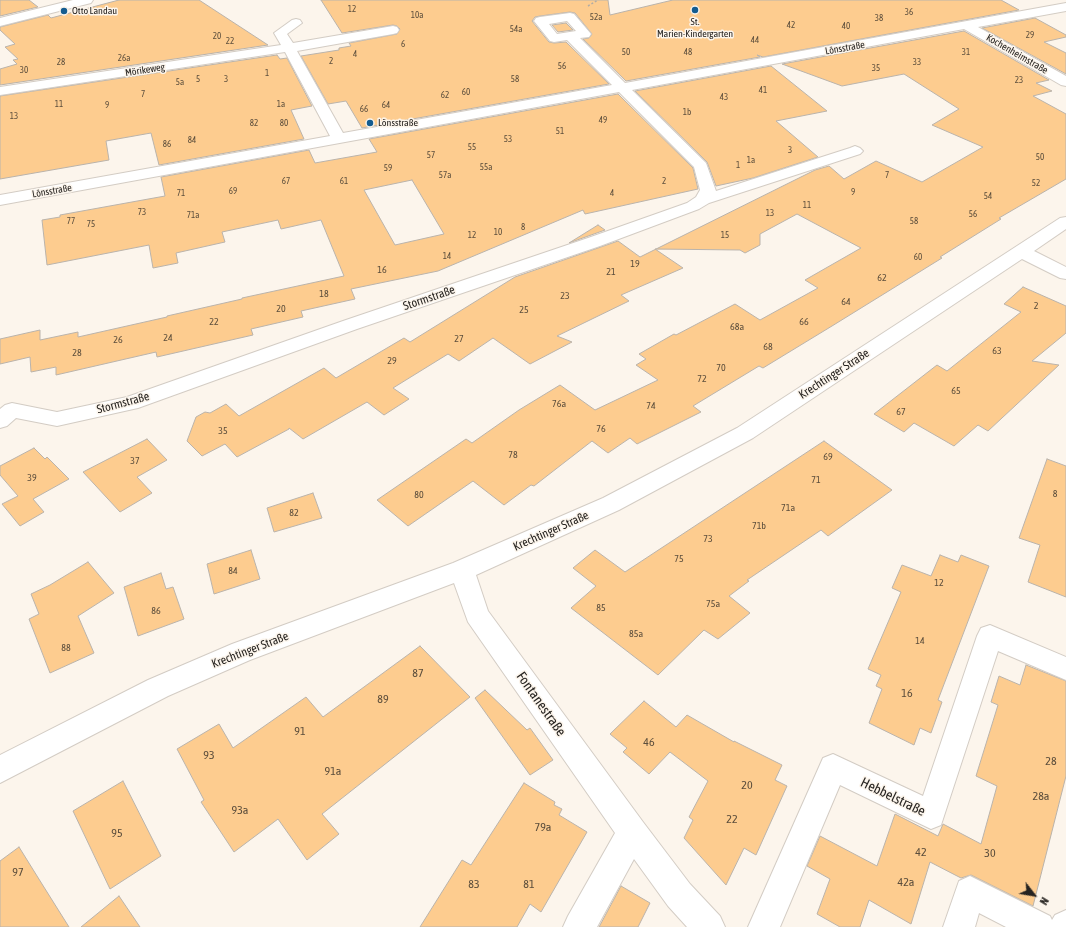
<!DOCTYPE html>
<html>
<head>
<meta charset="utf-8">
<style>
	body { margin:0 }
	#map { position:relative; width:1066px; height:927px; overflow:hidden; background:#fcf5ec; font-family:"Asap Condensed",sans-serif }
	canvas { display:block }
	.north { position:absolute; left:1014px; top:875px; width:40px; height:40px; -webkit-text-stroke:3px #fcf5ec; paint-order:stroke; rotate:121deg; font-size:11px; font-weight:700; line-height:16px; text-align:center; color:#272421 }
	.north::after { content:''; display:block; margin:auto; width:14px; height:18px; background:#272421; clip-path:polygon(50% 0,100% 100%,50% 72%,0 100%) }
</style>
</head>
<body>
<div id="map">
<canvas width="1066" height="927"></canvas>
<div class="north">N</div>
</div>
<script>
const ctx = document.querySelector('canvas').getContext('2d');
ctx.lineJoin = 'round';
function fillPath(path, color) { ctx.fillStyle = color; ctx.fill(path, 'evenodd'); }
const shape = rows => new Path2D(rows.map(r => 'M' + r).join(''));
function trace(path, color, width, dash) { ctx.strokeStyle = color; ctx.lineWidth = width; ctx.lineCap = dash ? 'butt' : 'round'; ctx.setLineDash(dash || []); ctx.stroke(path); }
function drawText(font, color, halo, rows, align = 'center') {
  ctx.font = font + ' "Asap Condensed",sans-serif'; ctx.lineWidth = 3; ctx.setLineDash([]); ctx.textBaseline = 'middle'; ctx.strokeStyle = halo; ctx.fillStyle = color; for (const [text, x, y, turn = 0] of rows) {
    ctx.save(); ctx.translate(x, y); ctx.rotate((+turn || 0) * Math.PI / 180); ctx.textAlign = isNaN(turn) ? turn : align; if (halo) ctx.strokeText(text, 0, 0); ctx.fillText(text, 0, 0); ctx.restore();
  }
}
const building = shape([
	[0,0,29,0,38,7,0,16,0,0],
	[119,0,199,0,268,45,0,85,0,69,17,64,13,60,18,59,5,47,15,44,0,30,0,27,48,15,51,18,119,0],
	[321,0,608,0,610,15,673,0,1001,0,1019,10,763,57,757,55,760,57,626,81,583,39,589,38,592,34,575,13,570,12,540,16,535,17,532,21,549,42,554,43,566,42,609,84,362,128,346,101,328,104,301,56,339,50,339,48,351,46,349,43,397,34,400,29,397,26,393,25,342,33,321,0],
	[1035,18,1066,35,1066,37,1044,42,1066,53,1066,74,982,28,1035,18],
	[566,23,573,30,558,32,552,25,566,23],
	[964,31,1049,80,1036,83,1052,91,1033,96,1066,114,1066,179,999,218,1001,219,940,257,942,258,832,326,763,368,759,366,693,406,701,412,637,444,630,438,608,453,592,441,534,486,531,485,504,505,473,481,408,526,377,500,466,439,472,443,519,410,560,385,595,410,658,380,636,365,646,359,639,354,674,334,676,335,735,304,760,320,818,288,805,280,861,248,797,214,760,234,760,245,745,253,740,250,655,249,683,268,621,295,629,301,557,336,572,342,530,364,493,338,459,361,448,354,393,388,409,399,384,415,367,402,303,439,289,428,289,429,237,457,225,444,202,456,187,441,196,417,205,412,210,413,226,404,239,416,324,368,336,378,404,338,410,342,515,277,618,241,640,257,815,170,829,166,844,179,876,161,922,182,983,147,932,125,959,109,904,74,842,86,782,64,964,31],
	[277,55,280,59,287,58,312,106,291,110,304,139,159,165,151,133,106,141,109,160,0,179,0,96,277,55],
	[771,66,827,111,776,121,818,157,753,178,716,186,707,162,635,91,771,66],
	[618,94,693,168,698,189,585,214,583,210,438,271,351,289,355,299,301,311,303,317,251,329,253,335,157,357,156,352,56,375,56,367,31,372,30,357,0,364,0,339,40,330,40,340,78,332,78,337,167,317,167,316,242,299,242,298,344,276,321,220,281,229,278,220,222,232,225,242,176,253,178,263,153,268,149,245,47,265,42,220,60,217,60,215,165,196,161,177,309,150,315,163,377,152,369,139,618,94],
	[412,180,444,234,395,245,364,190,412,180],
	[598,225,605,230,569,243,598,225],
	[1023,287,1066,306,1066,333,1032,361,1059,365,988,431,978,425,954,446,914,423,904,432,874,414,937,365,947,371,1021,312,1004,304,1023,287],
	[147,439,167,460,137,477,152,493,120,512,83,472,147,439],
	[824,441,892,490,828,536,821,530,747,580,749,581,729,596,750,613,718,639,704,630,658,675,571,608,596,586,573,568,595,550,625,572,824,441],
	[34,448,45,459,47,457,69,479,33,499,44,512,20,526,2,504,18,496,0,475,0,466,34,448],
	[1047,459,1066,466,1066,597,1028,582,1040,545,1019,538,1047,459],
	[313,493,322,518,274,532,267,508,313,493],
	[251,550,260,579,214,594,207,564,251,550],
	[940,555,958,562,961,555,989,566,938,700,942,702,931,733,920,728,914,745,869,723,882,689,876,686,881,675,868,669,901,592,892,588,902,565,931,576,940,555],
	[88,562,114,593,78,616,94,653,50,673,29,619,39,614,31,594,50,585,88,562],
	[161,573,166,589,173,587,184,619,138,636,124,587,161,573],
	[420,646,470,697,322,814,339,834,307,860,278,819,234,852,201,802,204,800,177,749,219,724,233,748,306,697,323,717,420,646],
	[1026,665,1066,681,1066,776,1033,906,971,875,961,878,930,862,911,924,869,900,860,927,840,927,817,914,830,879,807,866,820,836,877,866,895,814,938,836,943,824,981,844,997,786,976,776,998,705,991,702,999,676,1020,685,1026,665],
	[485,690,527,730,530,728,553,760,530,775,475,698,485,690],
	[644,701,676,727,687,715,734,742,734,741,782,765,775,780,787,786,756,855,744,848,726,885,684,838,693,820,689,817,708,781,670,752,649,774,623,752,627,748,610,734,644,701],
	[123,781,161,856,110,889,73,811,123,781],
	[524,783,555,802,554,805,562,809,559,815,587,832,541,912,530,904,517,927,420,927,462,860,471,865,524,783],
	[19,847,42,884,69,927,0,927,0,861,19,847],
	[621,886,650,903,638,927,599,927,621,886],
	[119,896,140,927,81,927,119,896]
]);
const path = shape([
	[588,6,598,0]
]);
const street = shape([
	[73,0,93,0,91,3,0,26,0,18,73,0],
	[1066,3,1066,11,978,27,1066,76,1066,86,1061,85,964,29,632,90,706,163,716,191,850,148,855,146,860,148,863,151,860,154,709,203,699,209,600,246,357,329,138,408,57,426,16,418,7,426,0,428,0,409,5,405,12,403,57,412,127,397,343,321,588,238,687,203,696,197,700,190,694,167,619,92,0,205,0,195,330,136,285,52,0,95,0,87,281,45,274,33,292,20,296,19,300,20,302,23,287,34,293,43,393,26,397,27,399,30,397,33,393,34,297,51,343,133,612,85,567,40,554,42,550,41,534,21,536,18,540,17,570,13,574,14,591,34,589,37,580,38,625,83,1066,3],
	[567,21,576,31,557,34,549,24,567,21],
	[1066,217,1066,229,1034,251,1066,267,1066,279,1060,278,1022,259,753,438,619,510,476,575,488,611,643,822,690,884,720,916,725,927,687,927,668,906,634,859,597,927,563,927,568,916,615,833,468,622,454,583,250,660,168,696,0,783,0,755,148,680,232,644,453,563,603,498,737,428,1060,218,1066,217],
	[990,625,1066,657,1066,680,998,651,941,825,931,829,840,785,780,927,748,927,823,758,833,754,923,796,977,636,981,628,990,625],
	[970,876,1050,916,1052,920,1055,915,1066,910,1066,927,1006,927,979,913,975,927,943,927,959,881,970,876]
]);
const markers = [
	[695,10,4,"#145c90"],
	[64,11,4,"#145c90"],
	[370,123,4,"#145c90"]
];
const farNumbernames = [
	["12",352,9],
	["36",909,12],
	["10a",417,15],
	["52a",596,17],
	["38",879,18],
	["42",791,25],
	["40",846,26],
	["54a",516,29],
	["29",1030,35],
	["20",217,36],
	["44",755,40],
	["22",230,41],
	["6",403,44],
	["50",626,52],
	["48",688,52],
	["31",966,52],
	["4",355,54],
	["26a",124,58],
	["2",331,61],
	["28",61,62],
	["33",917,62],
	["56",562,66],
	["35",876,68],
	["30",24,70],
	["1",267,73],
	["5",198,79],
	["3",226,79],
	["58",515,79],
	["23",1019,80],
	["5a",180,82],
	["41",763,90],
	["60",466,92],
	["7",143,94],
	["62",445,95],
	["43",724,97],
	["11",59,104],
	["1a",281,104],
	["9",107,105],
	["64",386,105],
	["66",364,109],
	["1b",687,112],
	["13",14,116],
	["49",603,120],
	["82",254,123],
	["80",284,123],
	["51",560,131],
	["53",508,139],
	["84",192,140],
	["86",167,144],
	["55",472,147],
	["3",790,150],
	["57",431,155],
	["50",1040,157],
	["1a",751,160],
	["1",738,165],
	["55a",486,167],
	["59",388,168],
	["57a",445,175],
	["7",887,175],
	["67",286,181],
	["61",344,181],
	["2",664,181],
	["52",1036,183],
	["69",233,191],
	["9",853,192],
	["71",181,193],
	["4",612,193],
	["54",988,196],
	["11",807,205],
	["73",142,212],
	["13",770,213],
	["56",973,214],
	["71a",193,215],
	["77",71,221],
	["58",914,221],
	["75",91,224],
	["8",523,227],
	["10",498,232],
	["12",472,235],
	["15",725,235],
	["14",447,256],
	["60",918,257]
];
const farPoinames = [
	["Otto Landau",72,11],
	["St.",695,22,"center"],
	["Marien-Kindergarten",695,34,"center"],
	["Lönsstraße",378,123]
];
const farStreetnames = [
	["Lönsstraße",845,48,-10],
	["Kochenheimstraße",1017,54,30],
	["Mörikeweg",145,70,-9],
	["Lönsstraße",52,191,-10]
];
const numberNames = [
	["19",635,264],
	["16",382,270],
	["21",611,272],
	["62",882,278],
	["18",324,294],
	["23",565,296],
	["64",846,302],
	["2",1036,306],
	["20",281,309],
	["25",524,310],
	["22",214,322],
	["66",804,322],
	["68a",737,327],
	["24",168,338],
	["27",459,339],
	["26",118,340],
	["68",768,347],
	["63",997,351],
	["28",77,353],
	["29",392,361],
	["70",721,368],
	["72",702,379],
	["65",956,391],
	["76a",559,404],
	["74",651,406],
	["67",901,412],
	["76",601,429],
	["35",223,431],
	["78",513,455],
	["69",828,457],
	["37",135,461],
	["39",32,478],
	["71",816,480],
	["8",1055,494],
	["80",419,495],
	["71a",788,508],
	["82",294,513],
	["71b",759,526],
	["73",708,539],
	["75",679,559],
	["84",233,571],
	["12",939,583],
	["75a",713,604],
	["85",601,608],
	["86",156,611],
	["85a",636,634],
	["14",920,641],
	["88",66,648]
];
const streetNames = [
	["Stormstraße",429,298,-19],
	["Krechtinger Straße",834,374,-33],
	["Stormstraße",123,403,-15],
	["Krechtinger Straße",551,531,-24],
	["Krechtinger Straße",250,650,-21]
];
const nearNumbernames = [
	["87",418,673],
	["16",907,693],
	["89",383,699],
	["91",300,731],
	["46",649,742],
	["93",209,755],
	["28",1051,761],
	["91a",333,771],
	["20",747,785],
	["28a",1041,796],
	["93a",240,810],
	["22",732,819],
	["79a",543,827],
	["95",117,833],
	["42",921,852],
	["30",990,853],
	["97",18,872],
	["42a",906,882],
	["83",474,884],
	["81",529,884]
];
const nearStreetnames = [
	["Fontanestraße",541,704,55],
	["Hebbelstraße",893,797,26]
];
fillPath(building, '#fdcc8f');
trace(building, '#bab3ab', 1);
trace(street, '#d3ccc4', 2);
trace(path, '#b1aca5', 1.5, [2, 2]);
fillPath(street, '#fff');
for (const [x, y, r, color] of markers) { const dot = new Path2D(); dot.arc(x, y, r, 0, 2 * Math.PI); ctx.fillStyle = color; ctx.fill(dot); trace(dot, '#fcf5ec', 1.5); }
drawText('9px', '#5c4e3c', null, farNumbernames);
drawText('10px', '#272421', '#fcf5ec', farPoinames, 'left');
drawText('10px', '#272421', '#fcf5ec', farStreetnames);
drawText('10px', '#5c4e3c', null, numberNames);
drawText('12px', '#272421', '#fcf5ec', streetNames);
drawText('12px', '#5c4e3c', null, nearNumbernames);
drawText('14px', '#272421', '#fcf5ec', nearStreetnames);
</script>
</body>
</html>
